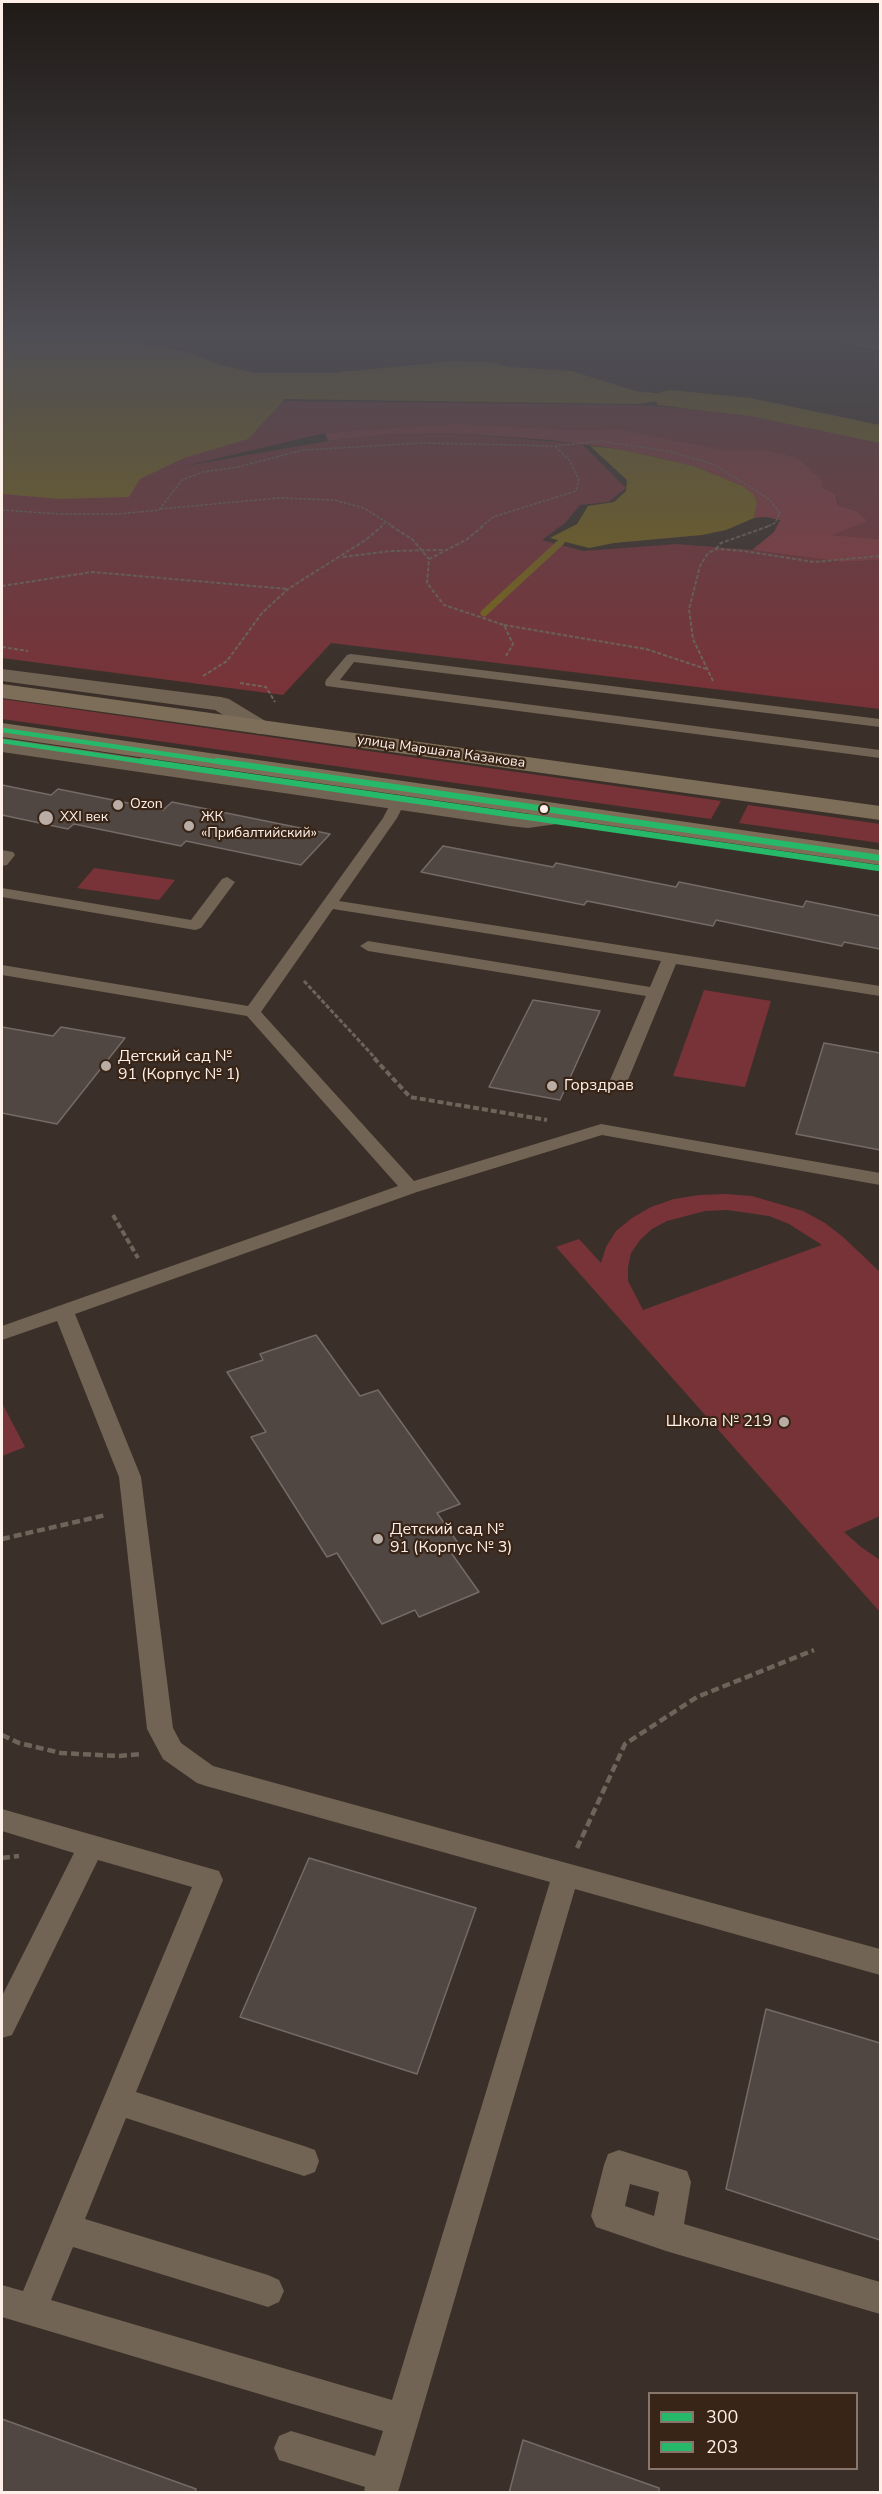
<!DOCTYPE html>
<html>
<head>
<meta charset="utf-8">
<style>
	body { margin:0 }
	#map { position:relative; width:882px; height:2494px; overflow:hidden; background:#3b3029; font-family:"Nunito Sans",sans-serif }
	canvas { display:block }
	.frame { position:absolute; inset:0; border:3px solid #fef0e8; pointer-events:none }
	.legend { position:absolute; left:648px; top:2392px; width:210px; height:78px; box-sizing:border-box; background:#382517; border:2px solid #87766b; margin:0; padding:8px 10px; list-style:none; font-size:18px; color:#fef0e8 }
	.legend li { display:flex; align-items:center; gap:12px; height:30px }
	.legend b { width:30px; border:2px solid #87766b }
</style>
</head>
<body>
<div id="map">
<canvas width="882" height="2494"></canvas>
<div class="frame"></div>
<ul class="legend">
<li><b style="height:8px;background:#26b969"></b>300</li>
<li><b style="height:8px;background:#26b969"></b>203</li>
</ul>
</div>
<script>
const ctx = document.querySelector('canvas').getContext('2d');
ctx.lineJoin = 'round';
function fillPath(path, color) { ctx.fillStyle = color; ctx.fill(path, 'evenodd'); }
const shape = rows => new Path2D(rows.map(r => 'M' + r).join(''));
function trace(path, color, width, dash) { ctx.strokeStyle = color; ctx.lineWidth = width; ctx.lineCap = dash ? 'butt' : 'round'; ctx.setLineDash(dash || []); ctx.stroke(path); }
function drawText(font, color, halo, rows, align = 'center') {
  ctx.font = font + ' "Nunito Sans",sans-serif'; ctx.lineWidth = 4.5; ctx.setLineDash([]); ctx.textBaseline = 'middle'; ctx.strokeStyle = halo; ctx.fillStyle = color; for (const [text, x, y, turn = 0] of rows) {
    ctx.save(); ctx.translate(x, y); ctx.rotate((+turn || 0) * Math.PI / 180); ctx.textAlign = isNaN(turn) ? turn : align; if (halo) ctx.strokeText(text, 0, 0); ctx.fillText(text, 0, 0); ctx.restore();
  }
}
const green = shape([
	[2,387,251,404,288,401,635,405,762,414,821,425,880,439,880,539,830,535,868,521,856,511,838,505,837,498,820,487,796,457,767,450,724,450,619,429,325,433,185,466,328,441,392,434,452,433,582,444,626,488,608,502,580,505,565,523,542,540,583,551,677,544,752,550,843,562,880,560,880,709,331,643,283,695,2,658],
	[2,699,721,801,711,819,2,719],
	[748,805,880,824,880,843,739,823],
	[94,868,175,880,159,900,77,888],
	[704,990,771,1001,745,1087,673,1076],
	[725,1194,752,1196,803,1211,825,1223,843,1237,880,1272,880,1516,844,1532,861,1547,880,1560,880,1612,556,1247,579,1239,601,1263,606,1247,616,1231,632,1218,651,1207,674,1199,699,1195],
	[727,1210,769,1216,789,1224,822,1245,643,1310,628,1281,628,1267,631,1253,640,1240,652,1229,667,1221,705,1211],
	[2,1403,25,1447,2,1456]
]);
const forest = shape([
	[457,424,567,430,619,429,724,450,767,450,796,457,823,481,821,487,835,494,838,505,856,511,868,521,832,535,880,539,880,560,843,562,752,550,774,532,780,520,766,517,754,518,757,502,743,486,694,466,619,449,550,440,452,433,392,434,328,441,325,433]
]);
const water = shape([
	[2,339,134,339,147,345,184,351,218,364,255,373,332,373,453,361,489,362,510,367,572,371,635,391,671,395,669,399,638,404,285,399,248,439,184,458,140,479,129,497,60,499,2,494],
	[590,446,619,449,694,466,743,486,753,494,757,502,754,518,726,530,702,535,614,543,589,548,550,538,577,524,588,506,614,502,626,491,627,480]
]);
const stream = shape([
	[484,613,561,542]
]);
const river = shape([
	[669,390,750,398,880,425,880,443,750,416,658,405,654,399,658,393,669,390]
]);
const building = shape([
	[2,785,51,795,58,789,163,810,172,802,330,834,301,865,186,841,181,846,74,824,68,829,2,815,2,785],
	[443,846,553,867,556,863,676,887,679,882,803,907,806,901,880,916,880,949,844,942,842,946,716,920,713,926,587,901,584,905,421,872,443,846],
	[533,1000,600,1011,560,1100,489,1087,533,1000],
	[2,1027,53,1036,61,1027,125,1038,57,1124,2,1113,2,1027],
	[824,1043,880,1053,880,1150,796,1134,824,1043],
	[316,1335,360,1396,378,1390,460,1504,437,1513,458,1543,447,1547,479,1592,419,1617,415,1610,382,1624,337,1553,327,1557,251,1437,266,1432,227,1372,263,1360,260,1354,316,1335],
	[309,1858,476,1908,417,2074,240,2017,309,1858],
	[766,2009,880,2043,880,2240,726,2189,766,2009],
	[2,2419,196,2489,195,2493,2,2493,2,2419],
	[523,2440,659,2488,659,2493,509,2493,523,2440]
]);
const pathFar4 = shape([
	[160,509,278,498,334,500,364,508,394,527],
	[2,510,60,514,118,514,159,510,182,480,203,472,238,467,303,450,422,443,555,446,601,441,667,451,713,464,769,499,780,513,775,523,766,527],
	[380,527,385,523],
	[481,527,493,517,576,491,579,480,570,461,556,447]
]);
const pathFar3 = shape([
	[391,526,412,539,429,559],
	[483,526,466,540,429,559,427,583,444,605,504,625,513,644,506,656],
	[716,549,721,543,769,526],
	[343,557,391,551,443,550],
	[2,586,92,572,288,589],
	[504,625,646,649,706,669],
	[2,647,28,651],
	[203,676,227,661,262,613,288,589,367,539,382,526],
	[713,681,693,639,689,609,700,566,708,553,716,549,744,551,814,562,880,556],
	[240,683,266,687,275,702]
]);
const pathFar2 = shape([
	[304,981,376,1059]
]);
const pathFar1 = shape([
	[374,1058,410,1097,547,1120],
	[113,1215,138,1258]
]);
const path = shape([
	[2,1539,106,1515],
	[2,1735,19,1743,61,1753,119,1756,142,1754],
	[577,1848,625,1744,697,1697,814,1650],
	[2,1858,19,1856]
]);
const lane = shape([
	[832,339,850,339,880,345,880,351,832,339],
	[351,654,880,719,880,727,354,662,340,680,880,750,880,758,326,686,325,683,326,680,347,655,351,654],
	[397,800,404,804,397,818,339,901,880,986,880,996,676,964,628,1080,625,1084,619,1085,613,1084,610,1080,646,996,368,951,360,946,368,941,650,987,661,961,333,909,261,1012,414,1181,601,1124,880,1173,880,1185,602,1135,417,1192,75,1314,141,1477,173,1728,181,1743,213,1766,880,1949,880,1975,575,1889,398,2492,364,2492,365,2487,279,2460,274,2448,279,2436,291,2431,375,2456,383,2431,2,2317,2,2285,23,2291,192,1887,98,1860,12,2035,2,2038,2,1996,74,1853,2,1831,2,1809,219,1871,223,1880,136,2092,304,2146,315,2150,319,2161,315,2172,304,2176,126,2118,85,2219,268,2275,279,2280,284,2291,279,2302,268,2307,73,2247,51,2300,392,2400,550,1882,206,1786,197,1783,163,1759,147,1729,119,1477,57,1321,2,1340,2,1326,398,1186,247,1016,2,975,2,965,248,1006,383,818,392,801,397,800],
	[2,850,13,852,15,855,7,865,2,866,2,850],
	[227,877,235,882,201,928,195,930,2,897,2,888,191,920,222,879,227,877],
	[619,2150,687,2171,691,2182,684,2224,880,2282,880,2314,666,2251,596,2227,591,2216,604,2165,608,2154,619,2150],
	[630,2184,659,2192,654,2216,625,2206,630,2184]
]);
const street = shape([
	[2,669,221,697,229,699,267,722,270,727,267,732,259,734,251,732,215,710,2,681,2,669],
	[2,738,510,812,528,814,578,807,587,809,590,814,587,819,578,821,528,828,510,826,2,752,2,738]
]);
const secondary = shape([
	[2,684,880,806,880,820,2,698,2,684],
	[2,723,880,850,880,865,2,737,2,723]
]);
const bus1Far1 = shape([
	[2,730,227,763]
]);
const bus1 = shape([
	[217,761,880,858]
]);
const bus2Far1 = shape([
	[2,741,152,763]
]);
const bus2 = shape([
	[142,761,878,868]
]);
const markers = [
	[118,805,6,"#baada5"],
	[544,809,5,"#fef0e8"],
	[46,818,8,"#baada5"],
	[189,826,6,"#baada5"],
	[106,1066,6,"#baada5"],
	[552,1086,6,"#baada5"],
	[784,1422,6,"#baada5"],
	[378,1539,6,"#baada5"]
];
const farStreetnames = [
	["улица Маршала Казакова",441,752,8]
];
const farPoinames = [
	["Ozon",130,805],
	["XXI век",60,818],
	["ЖК",201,818],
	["«Прибалтийский»",201,834]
];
const poiNames = [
	["Детский сад №",118,1057],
	["91 (Корпус № 1)",118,1075],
	["Горздрав",564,1086],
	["Школа № 219",772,1422,"right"],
	["Детский сад №",390,1530],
	["91 (Корпус № 3)",390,1548]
];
fillPath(green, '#783338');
fillPath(forest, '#8b3a3f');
fillPath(water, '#7a651a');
trace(stream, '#7a651a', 7);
fillPath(river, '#7a651a');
fillPath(building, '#504742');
trace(building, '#756a66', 1.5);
trace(pathFar4, '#6f6459', 1.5, [3, 1.5]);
trace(pathFar3, '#6f6459', 2, [4, 2]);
trace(pathFar2, '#6f6459', 3, [4.5, 2]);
trace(pathFar1, '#6f6459', 4, [6, 3]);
trace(path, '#6f6459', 4.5, [8, 4]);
fillPath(lane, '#716454');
fillPath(street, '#716454');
fillPath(secondary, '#7d6e59');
trace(bus1Far1, '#26b969', 4.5);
trace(bus1, '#26b969', 6);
trace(bus2Far1, '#26b969', 4.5);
trace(bus2, '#26b969', 6);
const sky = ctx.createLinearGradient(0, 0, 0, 688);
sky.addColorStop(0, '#201a17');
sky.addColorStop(0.49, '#4f4e54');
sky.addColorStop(1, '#4f4e5400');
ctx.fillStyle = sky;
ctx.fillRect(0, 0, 882, 688);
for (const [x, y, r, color] of markers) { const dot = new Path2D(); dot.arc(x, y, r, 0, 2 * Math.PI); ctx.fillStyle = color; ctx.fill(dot); trace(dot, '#382517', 2); }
drawText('14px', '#fef0e8', '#382517', farStreetnames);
drawText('14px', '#fef0e8', '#382517', farPoinames, 'left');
drawText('16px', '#fef0e8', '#382517', poiNames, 'left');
</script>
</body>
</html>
